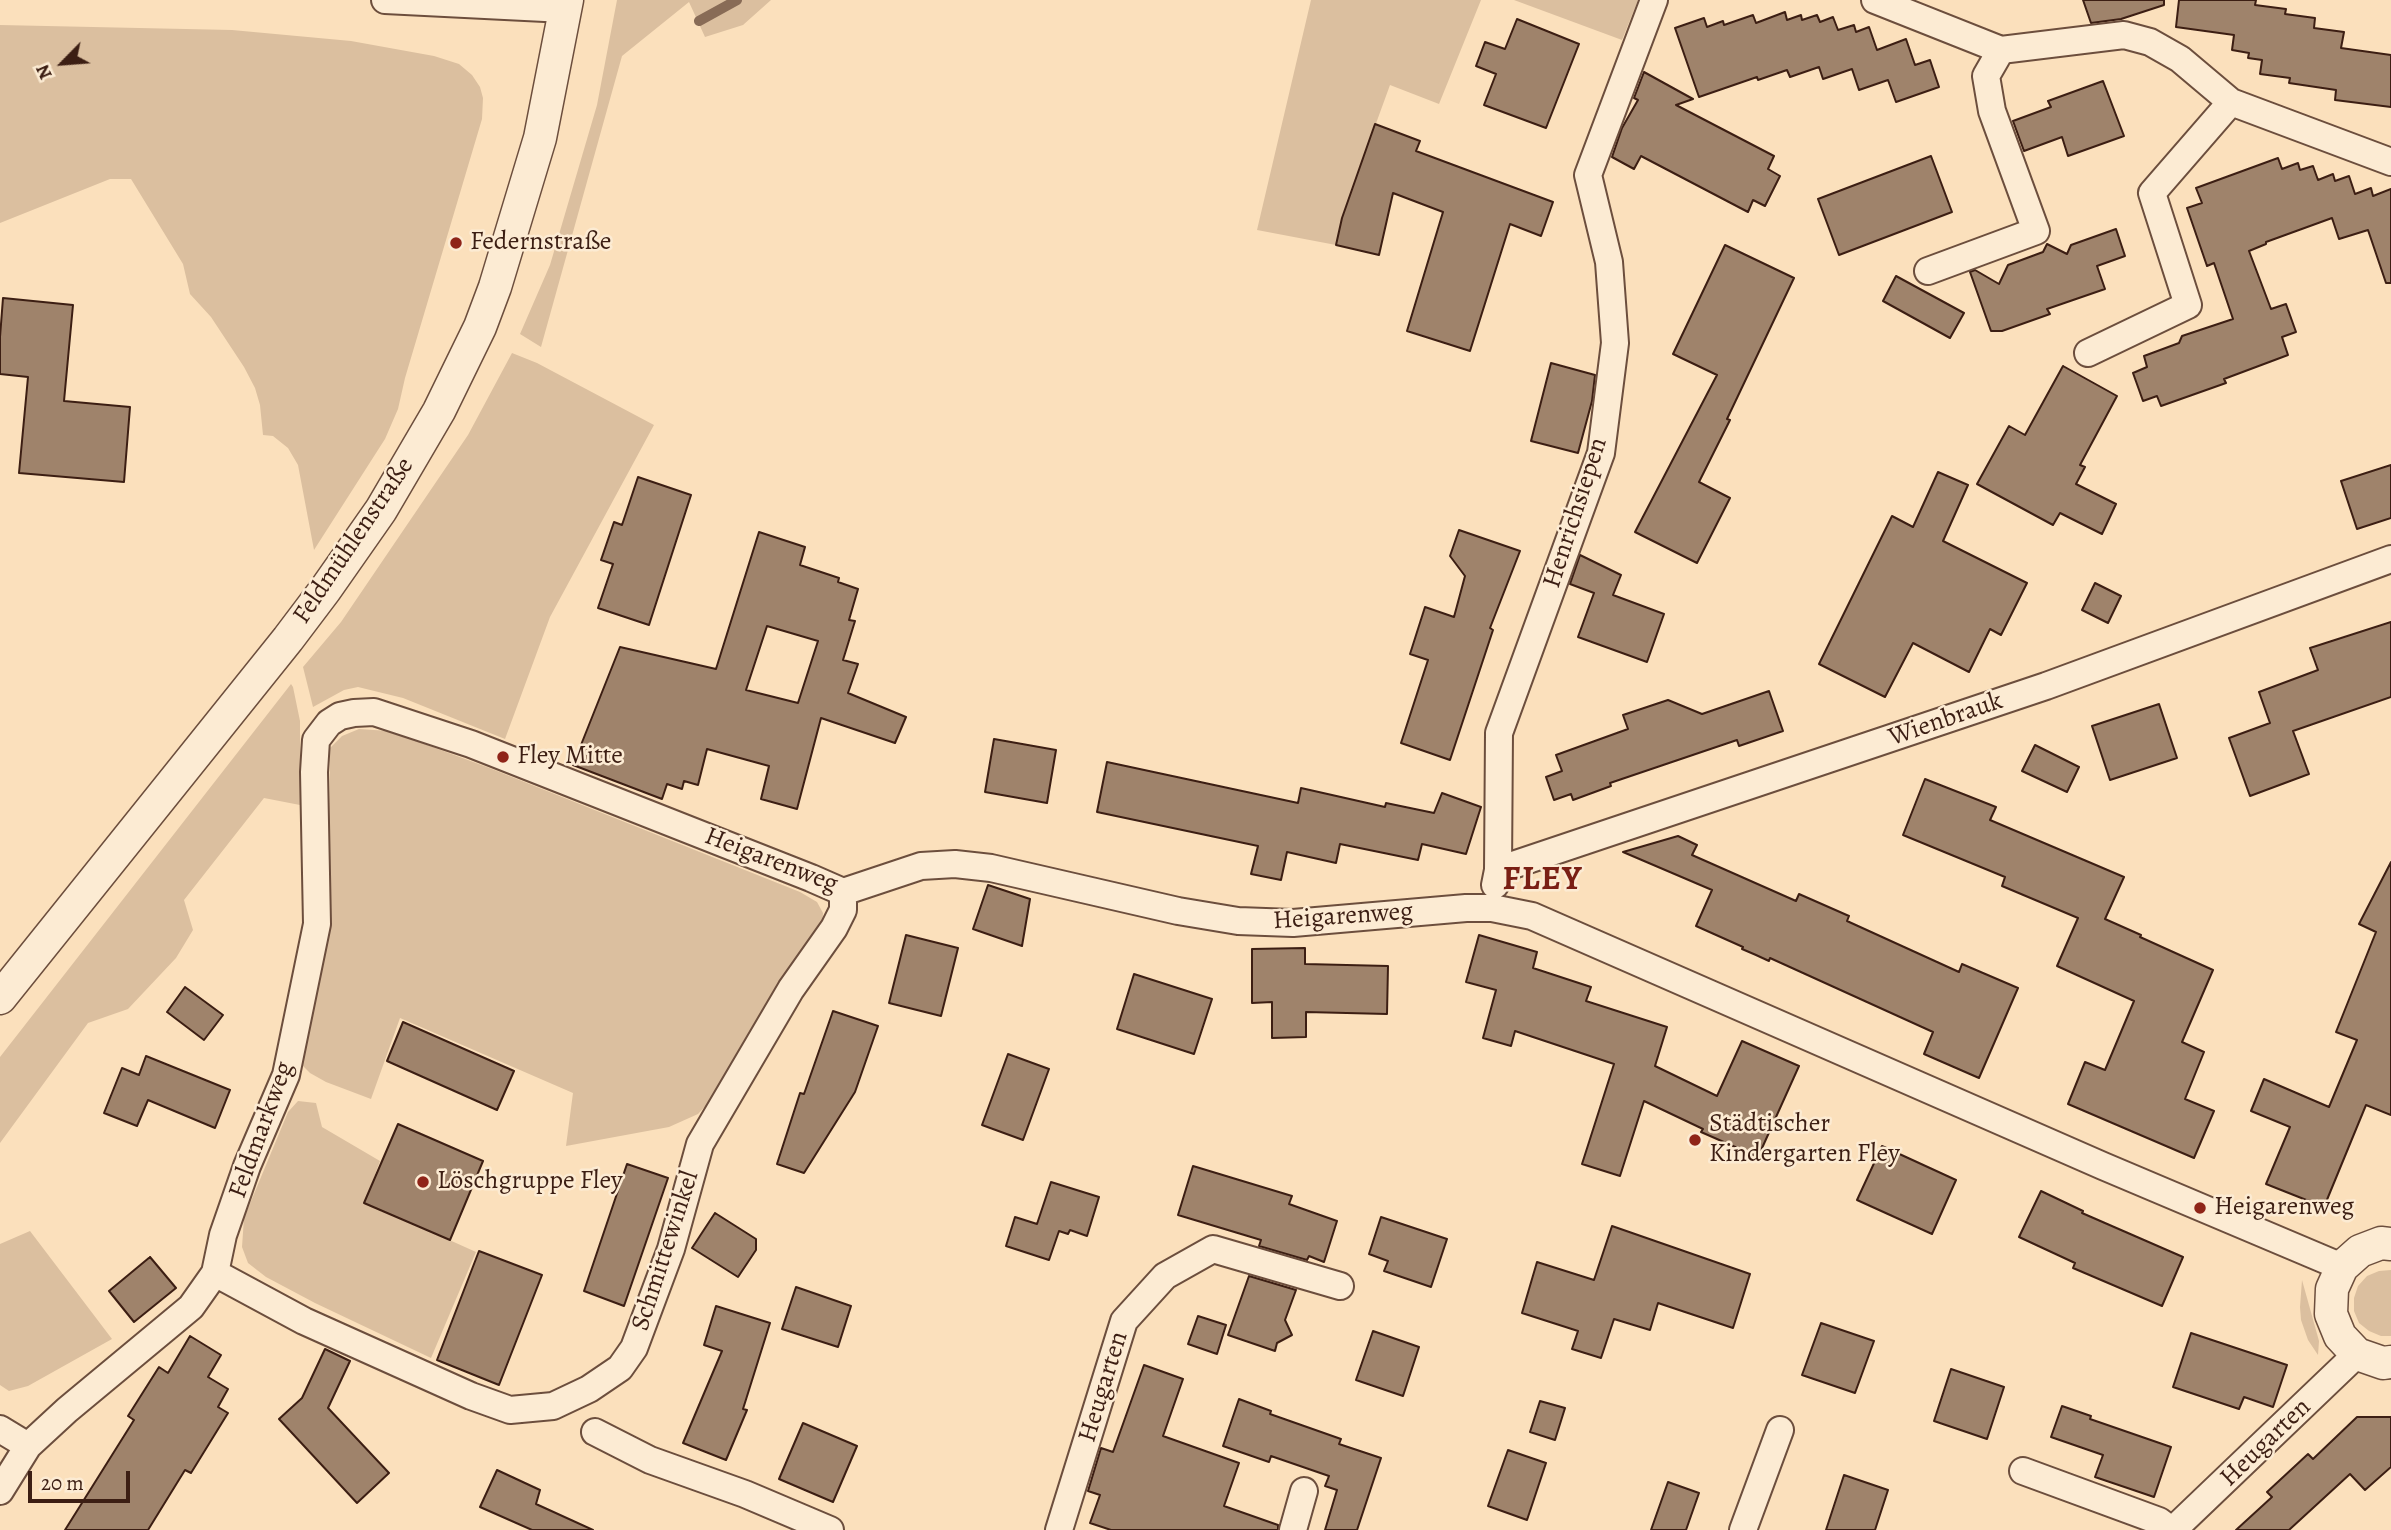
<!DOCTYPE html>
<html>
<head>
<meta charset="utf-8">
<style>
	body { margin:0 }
	#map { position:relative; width:2391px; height:1530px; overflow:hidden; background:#fbe0bc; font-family:Alegreya,serif }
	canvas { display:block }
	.north { position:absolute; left:28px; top:28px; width:70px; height:70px; -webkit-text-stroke:5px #fcebd3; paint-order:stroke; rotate:245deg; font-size:19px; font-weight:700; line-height:28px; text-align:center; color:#3c1e13 }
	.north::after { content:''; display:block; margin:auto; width:24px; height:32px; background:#3c1e13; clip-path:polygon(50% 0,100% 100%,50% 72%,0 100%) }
	.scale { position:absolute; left:28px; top:1471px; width:102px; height:32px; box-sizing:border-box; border:4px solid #3c1e13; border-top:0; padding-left:9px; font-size:21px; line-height:24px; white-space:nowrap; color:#3c1e13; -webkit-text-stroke:5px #fcebd3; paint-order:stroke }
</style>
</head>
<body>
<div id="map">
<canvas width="2391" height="1530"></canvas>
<div class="north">N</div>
<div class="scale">20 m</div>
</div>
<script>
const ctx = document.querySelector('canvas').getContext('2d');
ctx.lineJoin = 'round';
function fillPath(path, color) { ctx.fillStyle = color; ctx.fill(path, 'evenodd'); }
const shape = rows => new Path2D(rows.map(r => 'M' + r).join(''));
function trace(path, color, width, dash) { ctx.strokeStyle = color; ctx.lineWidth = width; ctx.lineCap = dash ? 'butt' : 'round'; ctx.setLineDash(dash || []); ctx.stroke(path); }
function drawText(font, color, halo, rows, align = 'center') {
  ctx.font = font + ' Alegreya,serif'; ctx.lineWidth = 5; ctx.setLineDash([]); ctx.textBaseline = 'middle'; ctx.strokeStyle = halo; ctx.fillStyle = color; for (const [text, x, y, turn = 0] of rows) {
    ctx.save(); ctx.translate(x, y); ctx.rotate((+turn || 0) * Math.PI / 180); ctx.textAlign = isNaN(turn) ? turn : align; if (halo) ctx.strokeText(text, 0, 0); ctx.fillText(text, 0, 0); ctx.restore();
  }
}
const green = shape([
	[617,0,771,0,743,25,705,37,689,2,622,56,541,347,520,334,550,265,597,105],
	[1311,0,1481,0,1439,104,1390,85,1343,214,1336,245,1257,230],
	[1514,0,1638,0,1622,40],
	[0,25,232,30,351,41,434,56,459,64,472,75,480,87,483,98,482,119,405,378,398,409,385,439,314,550,298,465,288,448,273,436,263,435,260,405,255,388,244,367,211,317,190,294,183,264,131,179,110,179,0,223],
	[512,353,537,363,654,425,550,617,505,739,403,698,358,687,344,690,313,707,303,667,341,622,468,435],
	[291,684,293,687,300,721,300,805,264,798,184,900,193,930,176,958,128,1009,88,1023,0,1143,0,1057],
	[359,729,389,731,487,767,800,892,817,902,823,913,822,927,710,1101,698,1114,669,1127,566,1146,573,1093,400,1018,371,1099,326,1082,310,1073,302,1065,328,924,330,748,342,736],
	[298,1101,316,1103,322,1127,380,1161,365,1202,476,1252,431,1358,315,1303,266,1277,248,1263,242,1247,244,1218,288,1112],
	[30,1231,112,1339,28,1386,9,1391,0,1385,0,1244],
	[2391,1270,2391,1336,2381,1336,2369,1331,2359,1323,2354,1311,2354,1298,2358,1286,2367,1276,2379,1271],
	[2302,1280,2319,1341,2318,1355,2308,1340,2301,1320,2300,1307]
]);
const stream = shape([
	[699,21,737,0]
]);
const building = shape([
	[2083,0,2164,0,2164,5,2121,19,2091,23,2083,0],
	[2179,0,2256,0,2255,5,2286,9,2285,14,2315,18,2314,28,2344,32,2341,48,2391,55,2391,107,2335,100,2336,90,2289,83,2290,78,2260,74,2262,60,2248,58,2249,53,2232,50,2234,35,2176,27,2179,0],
	[1785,12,1787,20,1801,15,1802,20,1817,15,1820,22,1833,17,1838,30,1854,25,1856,32,1869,27,1877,50,1906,39,1915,65,1930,60,1939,87,1896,102,1888,80,1859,90,1852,69,1823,79,1819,67,1790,77,1787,70,1758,80,1757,77,1699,97,1675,28,1704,18,1707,27,1723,21,1724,25,1753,15,1756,23,1785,12],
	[1517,19,1579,44,1546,128,1484,105,1496,74,1476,66,1485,42,1505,49,1517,19],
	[1644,72,1693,99,1676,105,1774,156,1768,169,1780,176,1765,206,1753,200,1748,212,1641,156,1634,169,1612,157,1622,128,1638,100,1634,98,1644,72],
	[2103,81,2124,136,2068,156,2062,137,2024,151,2013,121,2051,107,2048,101,2103,81],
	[1375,124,1420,141,1416,151,1553,202,1541,236,1510,224,1470,351,1407,331,1443,212,1393,193,1379,255,1336,245,1342,218,1375,124],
	[1931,156,1952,212,1839,255,1818,199,1931,156],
	[2278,158,2282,169,2298,163,2300,170,2313,166,2318,180,2333,174,2335,181,2349,176,2355,194,2371,188,2373,196,2391,189,2391,283,2386,283,2368,230,2339,239,2332,218,2266,242,2266,244,2249,251,2271,309,2286,304,2296,332,2282,337,2288,355,2224,379,2226,383,2161,406,2157,396,2143,401,2133,373,2147,367,2144,356,2179,343,2182,336,2233,319,2214,263,2207,266,2187,208,2202,203,2196,188,2278,158],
	[2116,229,2125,256,2097,266,2105,289,2047,309,2050,314,2002,331,1991,331,1970,272,1975,270,1999,284,2008,265,2043,252,2047,244,2067,254,2071,245,2116,229],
	[1725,245,1794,278,1727,419,1730,420,1699,482,1730,498,1697,563,1635,532,1717,375,1673,354,1725,245],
	[1896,276,1964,313,1950,338,1883,301,1896,276],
	[3,298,73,305,64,401,130,407,124,482,19,473,28,377,0,374,0,337,3,298],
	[1551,363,1595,375,1592,401,1578,453,1531,441,1551,363],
	[2063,366,2117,396,2080,465,2085,467,2076,484,2116,504,2102,534,2060,513,2053,525,1977,484,2009,426,2025,435,2063,366],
	[2391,465,2391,518,2357,529,2341,481,2391,465],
	[1938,472,1968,485,1943,541,2027,583,2001,635,1990,629,1969,672,1913,643,1885,697,1819,664,1892,516,1913,527,1938,472],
	[638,477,691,495,649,625,598,608,613,564,601,560,614,522,622,525,638,477],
	[1459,530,1520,551,1490,628,1493,630,1450,760,1401,743,1428,660,1410,654,1425,607,1454,617,1465,576,1450,556,1459,530],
	[759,532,805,547,800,565,839,578,838,582,858,589,849,620,855,621,843,660,858,664,848,693,906,717,895,743,821,718,797,809,761,799,769,766,707,749,698,785,684,781,682,789,667,784,662,799,573,765,620,647,716,669,759,532],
	[767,626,818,641,798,703,746,690,767,626],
	[1580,555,1621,575,1613,595,1664,614,1647,662,1578,637,1594,593,1570,584,1580,555],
	[2095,583,2121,596,2108,623,2082,610,2095,583],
	[2391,622,2391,697,2293,731,2309,774,2250,796,2229,738,2270,723,2259,692,2318,670,2310,648,2391,622],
	[1769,691,1783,731,1739,746,1737,740,1610,783,1611,786,1573,800,1571,794,1554,800,1546,777,1562,771,1556,755,1628,729,1623,715,1668,700,1702,714,1769,691],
	[2159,704,2177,758,2110,780,2092,726,2159,704],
	[994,739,1056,750,1047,803,985,792,994,739],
	[2035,745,2079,767,2067,792,2022,771,2035,745],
	[1107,762,1298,803,1301,788,1385,807,1386,803,1434,813,1442,793,1481,807,1466,854,1422,844,1418,860,1340,844,1336,863,1287,852,1281,880,1251,874,1258,846,1097,812,1107,762],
	[1925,779,1996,807,1990,820,2124,877,2105,919,2141,935,2140,937,2213,970,2182,1042,2204,1052,2185,1099,2214,1111,2194,1158,2068,1104,2085,1062,2105,1070,2134,1001,2057,966,2078,918,2002,886,2005,877,1903,835,1925,779],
	[1678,836,1697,845,1692,855,1796,901,1799,894,1849,916,1847,921,1959,972,1962,964,2018,988,1979,1078,1924,1054,1933,1032,1770,958,1769,961,1756,955,1742,949,1743,947,1696,926,1712,890,1623,852,1678,836],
	[2391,862,2391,1115,2366,1105,2324,1207,2266,1184,2290,1127,2251,1111,2264,1079,2329,1107,2357,1040,2336,1032,2376,932,2359,924,2391,862],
	[988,885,1030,899,1022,946,973,929,988,885],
	[906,935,958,948,941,1016,889,1003,906,935],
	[1479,935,1537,952,1533,968,1591,987,1586,1001,1667,1027,1655,1066,1717,1096,1742,1041,1799,1066,1758,1157,1701,1132,1703,1129,1644,1101,1620,1176,1582,1164,1614,1064,1515,1031,1511,1046,1483,1038,1496,990,1466,982,1479,935],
	[1305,948,1305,964,1388,966,1387,1014,1306,1012,1306,1037,1272,1038,1272,1002,1252,1003,1252,949,1305,948],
	[1134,974,1212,999,1194,1054,1117,1029,1134,974],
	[185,987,223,1015,204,1040,167,1012,185,987],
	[833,1011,878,1026,855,1092,804,1173,777,1164,800,1093,804,1094,833,1011],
	[403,1022,514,1071,497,1110,387,1061,403,1022],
	[1008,1054,1049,1069,1023,1140,982,1125,1008,1054],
	[146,1056,230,1090,215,1128,148,1100,137,1126,104,1113,122,1068,139,1075,146,1056],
	[398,1124,483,1161,450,1240,364,1203,398,1124],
	[1882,1146,1956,1180,1932,1234,1857,1200,1882,1146],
	[627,1164,668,1178,624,1306,584,1291,627,1164],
	[1193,1166,1292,1196,1289,1204,1337,1221,1324,1262,1309,1256,1307,1260,1259,1246,1261,1240,1178,1215,1193,1166],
	[1051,1182,1099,1197,1087,1236,1070,1230,1068,1234,1059,1231,1049,1260,1006,1246,1015,1217,1037,1224,1051,1182],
	[2041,1191,2083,1211,2082,1213,2183,1257,2162,1306,2073,1268,2075,1263,2019,1237,2041,1191],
	[715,1213,756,1239,756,1250,738,1277,692,1248,715,1213],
	[1381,1217,1447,1239,1431,1287,1384,1271,1388,1261,1369,1254,1381,1217],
	[1612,1226,1750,1274,1733,1328,1658,1303,1650,1330,1614,1319,1601,1358,1572,1349,1578,1331,1522,1313,1537,1262,1594,1280,1612,1226],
	[479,1251,542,1275,499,1385,437,1360,479,1251],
	[150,1257,176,1288,134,1322,109,1291,150,1257],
	[1249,1276,1296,1290,1285,1320,1292,1335,1277,1343,1275,1351,1228,1335,1249,1276],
	[796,1287,851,1306,838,1347,782,1329,796,1287],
	[716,1306,770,1323,743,1409,747,1410,726,1460,683,1443,722,1351,704,1345,716,1306],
	[1198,1316,1226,1325,1217,1354,1188,1344,1198,1316],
	[1821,1323,1874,1341,1855,1393,1802,1375,1821,1323],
	[1373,1331,1419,1347,1403,1396,1356,1380,1373,1331],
	[2191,1333,2287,1365,2273,1407,2244,1397,2239,1409,2173,1387,2191,1333],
	[190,1336,221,1355,208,1377,228,1389,218,1407,228,1413,191,1473,185,1470,148,1530,65,1530,134,1420,128,1416,159,1367,168,1373,190,1336],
	[325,1349,350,1361,328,1408,389,1473,357,1503,279,1419,302,1398,325,1349],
	[1144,1365,1183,1379,1163,1436,1239,1463,1224,1506,1278,1525,1278,1530,1111,1530,1090,1523,1100,1495,1088,1491,1101,1448,1113,1452,1144,1365],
	[1951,1369,2004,1387,1987,1439,1934,1421,1951,1369],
	[1239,1399,1271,1411,1270,1414,1341,1439,1339,1444,1381,1458,1357,1530,1325,1530,1337,1490,1325,1486,1329,1476,1271,1456,1269,1462,1223,1446,1239,1399],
	[1540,1401,1565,1408,1555,1440,1530,1432,1540,1401],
	[2062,1406,2091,1416,2090,1419,2171,1447,2154,1497,2095,1477,2103,1455,2051,1437,2062,1406],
	[2357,1417,2391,1417,2391,1467,2365,1490,2350,1474,2289,1530,2236,1530,2272,1497,2267,1492,2308,1454,2313,1459,2357,1417],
	[803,1423,857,1446,833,1502,779,1479,803,1423],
	[1508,1450,1546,1463,1527,1520,1488,1506,1508,1450],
	[497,1470,540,1490,536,1504,593,1530,532,1530,480,1507,497,1470],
	[1844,1475,1888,1490,1875,1530,1826,1530,1844,1475],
	[1668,1482,1699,1493,1686,1530,1651,1530,1668,1482]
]);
const minor = shape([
	[385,0,565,9],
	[1875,0,2001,50],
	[1928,271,2036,231,1992,111,1986,76,2001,50,2124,35,2150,42,2180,59,2231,102,2391,162],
	[2088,353,2188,305,2152,193,2231,102],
	[1498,870,2046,686,2391,559],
	[1495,885,1498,870,1499,733,1601,453,1615,343,1609,262,1588,175,1654,0],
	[215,1273,304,1321,471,1396,510,1410,553,1406,589,1389,620,1368,634,1348,671,1249,700,1144,791,989,834,928,843,910,843,892],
	[0,1429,28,1446],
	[595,1432,650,1460,745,1494,830,1530],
	[2023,1471,2159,1521,2171,1530],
	[0,1491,28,1446,67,1410,191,1307,215,1273,223,1235,247,1166,286,1075,317,924,314,772,316,740,329,723,340,716,354,713,374,712,471,744,811,878,843,892,921,866,955,864,991,868,1178,911,1238,921,1293,923,1466,908,1492,908,1532,916,2103,1166,2342,1267],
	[1059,1530,1124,1321,1165,1276,1213,1249,1340,1286],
	[1293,1530,1304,1491],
	[1743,1530,1780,1430],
	[2173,1530,2357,1354]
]);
const tertiary = shape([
	[0,998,288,639,325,590,381,510,439,411,480,327,495,287,540,138,567,0],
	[2391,1244,2381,1243,2360,1251,2342,1267,2332,1289,2331,1314,2340,1336,2357,1354,2383,1363,2391,1362]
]);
const markers = [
	[456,243,7,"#8f2418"],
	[503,757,7,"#8f2418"],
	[1695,1140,7,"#8f2418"],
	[423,1182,7,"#8f2418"],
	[2200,1208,7,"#8f2418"]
];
const poiNames = [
	["Federnstraße",470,243],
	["Fley Mitte",517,757],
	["Städtischer",1709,1125],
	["Kindergarten Fley",1709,1155],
	["Löschgruppe Fley",437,1182],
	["Heigarenweg",2214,1208]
];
const streetNames = [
	["Henrichsiepen",1576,513,-72],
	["Feldmühlenstraße",354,541,-56],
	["Wienbrauk",1946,720,-19],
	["Heigarenweg",771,861,21],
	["Heigarenweg",1343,917,-4],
	["Feldmarkweg",262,1130,-70],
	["Schmittewinkel",666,1251,-72],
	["Heugarten",1104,1387,-73],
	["Heugarten",2266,1443,-44]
];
const districtNames = [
	["FLEY",1543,881]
];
fillPath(green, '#dbbf9f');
trace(stream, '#886b56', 10);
fillPath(building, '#9f836b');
trace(building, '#3c1e13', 2);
trace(minor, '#6c4e3d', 30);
trace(tertiary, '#6c4e3d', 35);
trace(minor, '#fcebd3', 26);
trace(tertiary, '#fcebd3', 32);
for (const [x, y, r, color] of markers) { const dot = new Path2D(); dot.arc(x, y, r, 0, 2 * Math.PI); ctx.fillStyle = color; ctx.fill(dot); trace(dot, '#fcebd3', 2.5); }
drawText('26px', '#3c1e13', '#fcebd3', poiNames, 'left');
drawText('26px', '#3c1e13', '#fcebd3', streetNames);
ctx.letterSpacing = '2px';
drawText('bold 33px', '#7a1f14', '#fcebd3', districtNames);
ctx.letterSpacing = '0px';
</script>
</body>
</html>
